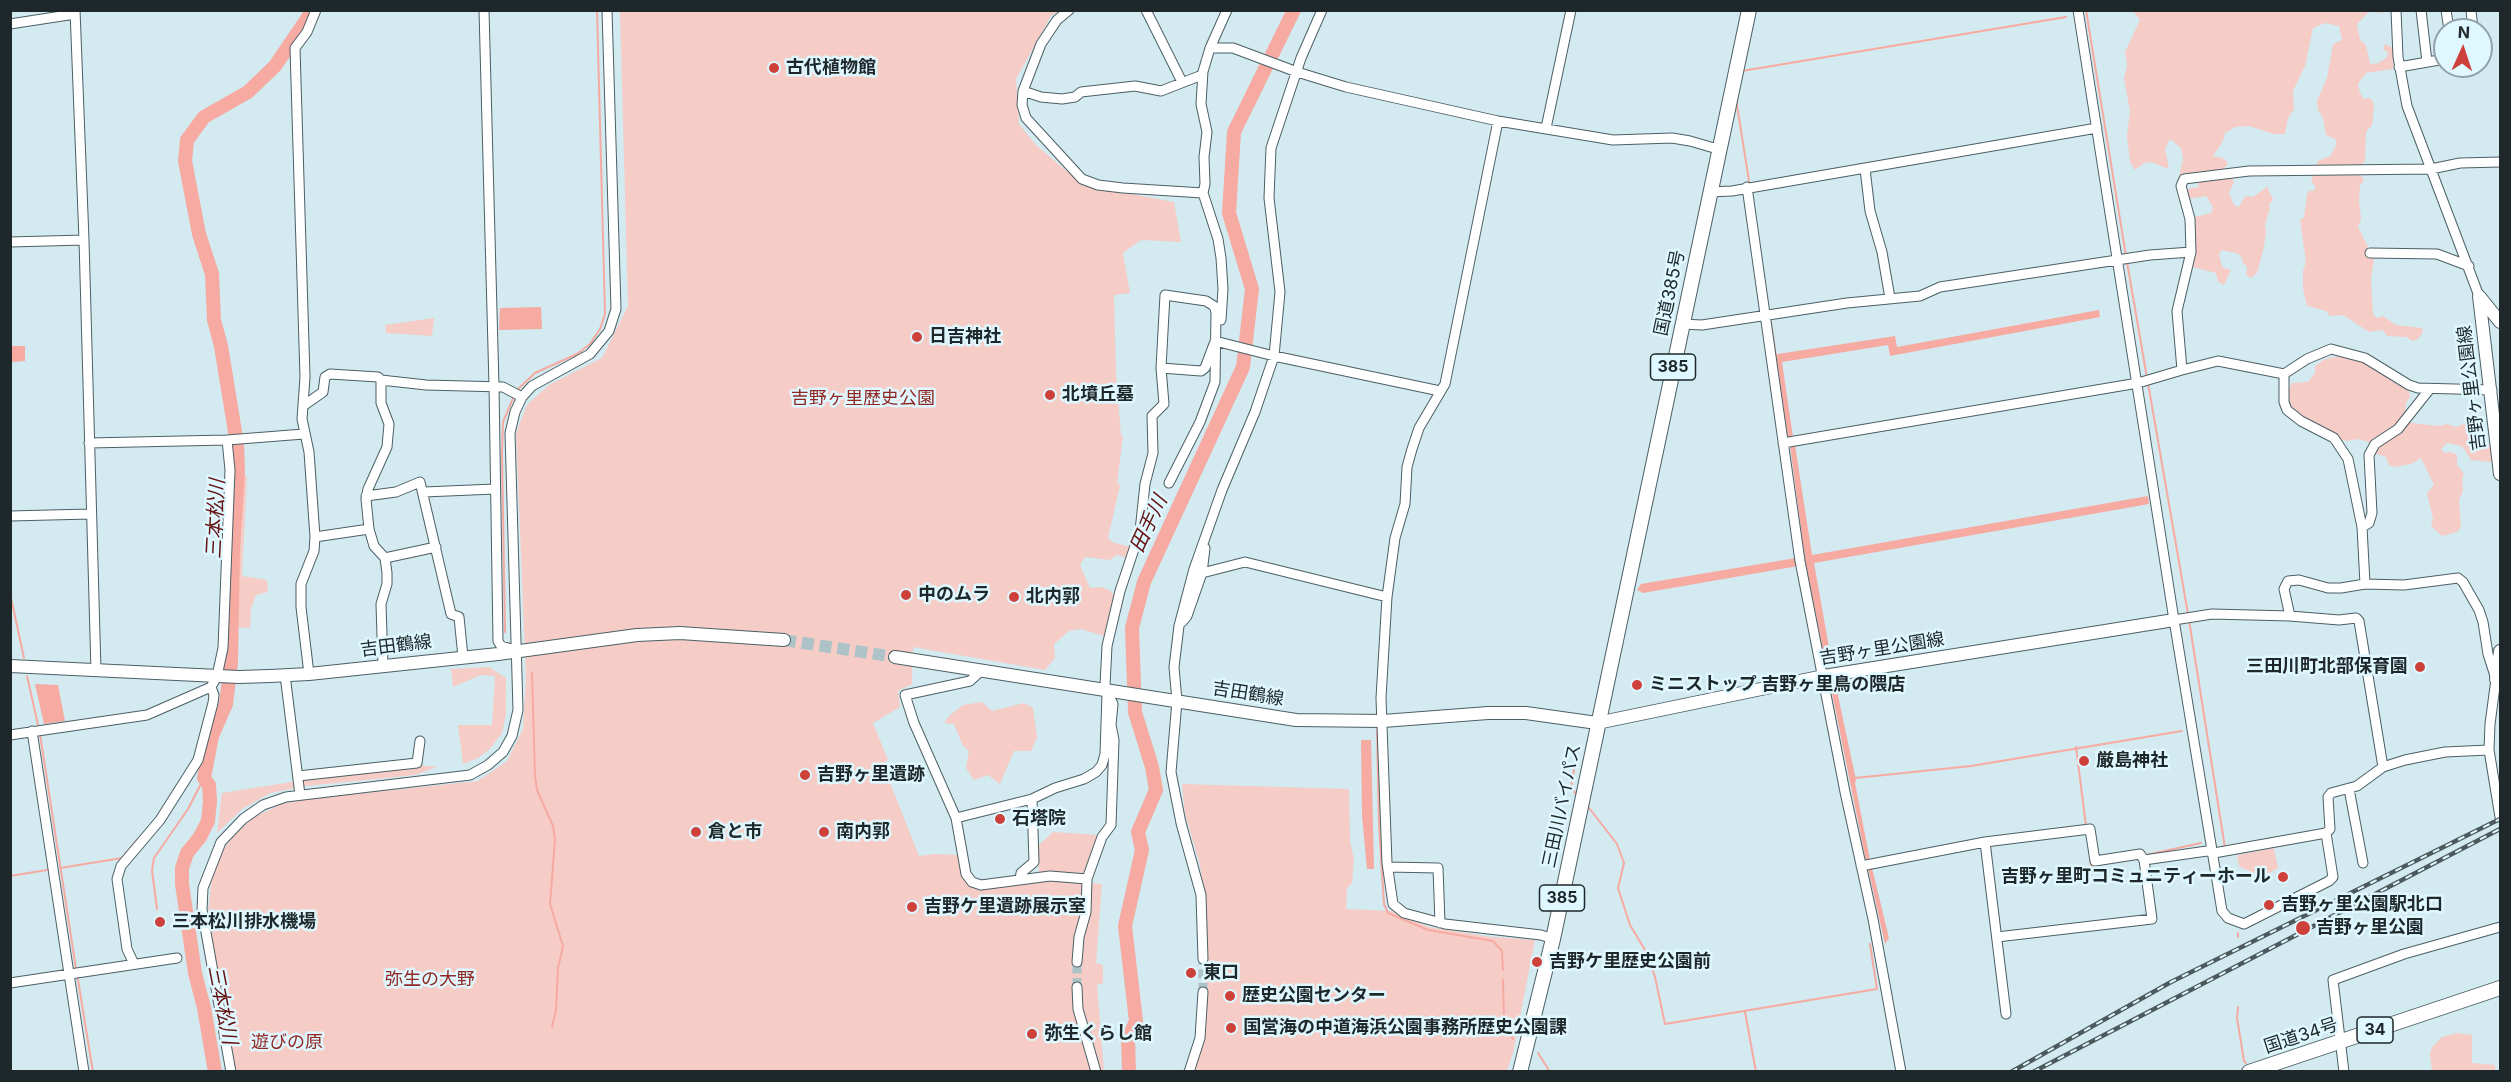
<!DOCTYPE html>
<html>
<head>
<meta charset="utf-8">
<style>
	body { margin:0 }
	#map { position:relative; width:2511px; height:1082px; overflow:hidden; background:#d2eaf0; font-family:Inter,sans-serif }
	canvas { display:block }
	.frame { position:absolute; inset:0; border:12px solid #1e2729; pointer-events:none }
	.north { position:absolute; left:2433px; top:18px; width:60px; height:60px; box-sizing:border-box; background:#dff7fe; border:2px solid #92a4a9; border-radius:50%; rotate:3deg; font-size:16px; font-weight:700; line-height:24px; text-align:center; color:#1e2729 }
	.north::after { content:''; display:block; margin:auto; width:21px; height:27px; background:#ce403a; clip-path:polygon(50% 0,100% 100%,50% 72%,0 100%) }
</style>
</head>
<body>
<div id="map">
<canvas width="2511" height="1082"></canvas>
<div class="frame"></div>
<div class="north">N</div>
</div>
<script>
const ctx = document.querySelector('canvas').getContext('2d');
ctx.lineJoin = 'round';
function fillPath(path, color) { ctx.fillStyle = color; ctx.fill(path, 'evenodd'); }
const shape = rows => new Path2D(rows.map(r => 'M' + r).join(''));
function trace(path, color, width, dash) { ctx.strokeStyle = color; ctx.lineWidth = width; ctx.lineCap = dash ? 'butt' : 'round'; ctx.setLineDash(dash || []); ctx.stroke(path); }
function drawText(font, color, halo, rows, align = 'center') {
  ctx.font = font + ' Inter,"Noto Sans JP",sans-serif'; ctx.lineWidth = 5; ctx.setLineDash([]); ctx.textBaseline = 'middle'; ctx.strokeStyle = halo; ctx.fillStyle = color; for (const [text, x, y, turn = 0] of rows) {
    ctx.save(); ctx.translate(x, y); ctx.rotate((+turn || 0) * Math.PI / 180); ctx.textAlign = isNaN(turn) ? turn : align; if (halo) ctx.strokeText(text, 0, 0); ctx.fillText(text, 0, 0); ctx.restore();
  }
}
const green = shape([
	[620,11,1058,11,1051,16,1016,79,1019,124,1036,145,1083,185,1174,202,1181,242,1141,240,1123,253,1130,293,1114,295,1116,374,1121,435,1123,436,1117,483,1120,484,1119,490,1108,538,1112,542,1130,547,1128,558,1117,555,1110,560,1085,557,1080,565,1090,588,1101,587,1109,590,1114,595,1104,636,1081,629,1069,631,1054,644,1055,658,1045,670,913,647,912,684,898,691,900,707,873,723,888,760,885,762,891,785,919,856,934,854,959,855,969,885,1051,879,1102,884,1096,963,1103,965,1103,983,1097,985,1104,1071,236,1072,207,924,212,874,220,854,234,835,254,817,282,804,307,799,478,781,507,761,523,729,526,677,516,433,527,405,549,385,602,358,628,306],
	[2133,11,2389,11,2379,13,2370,11,2357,24,2360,40,2366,45,2370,64,2379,63,2387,57,2388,52,2383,50,2385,44,2393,48,2394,53,2393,69,2366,73,2358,84,2360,93,2364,99,2369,98,2373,101,2374,106,2372,125,2366,132,2365,161,2361,165,2316,166,2318,161,2330,156,2337,144,2335,139,2326,135,2323,118,2318,110,2317,101,2327,78,2333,44,2342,40,2339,26,2325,23,2313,28,2305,66,2293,91,2294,109,2288,118,2285,134,2273,134,2249,126,2235,127,2225,133,2223,141,2213,156,2225,159,2228,164,2223,169,2179,177,2183,159,2181,148,2170,139,2165,149,2169,169,2151,162,2144,163,2135,170,2130,162,2127,136,2130,111,2124,79,2127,65,2125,52,2140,20],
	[2314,173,2326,176,2334,173,2339,176,2348,173,2362,176,2364,181,2360,185,2359,200,2361,219,2358,227,2374,259,2371,280,2373,314,2377,318,2383,316,2396,325,2422,328,2423,332,2418,339,2412,341,2407,337,2387,336,2383,330,2369,332,2343,315,2330,316,2326,311,2307,306,2303,288,2303,271,2306,262,2300,220,2304,217,2307,194,2309,191,2315,190,2315,186,2311,181],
	[2231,175,2234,182,2229,193,2234,205,2239,207,2245,196,2253,197,2267,187,2273,199,2269,205,2270,208,2265,225,2266,232,2264,247,2257,273,2251,278,2246,275,2247,267,2243,263,2241,256,2236,253,2222,250,2219,254,2222,267,2231,270,2224,285,2218,282,2216,273,2193,267,2195,217,2211,213,2213,207,2206,196,2188,199,2186,194,2187,189,2199,187,2198,183,2195,181],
	[434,318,432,336,386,333,385,325],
	[2342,356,2357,359,2373,366,2393,382,2409,391,2410,397,2406,403,2405,414,2412,423,2439,426,2447,424,2456,427,2475,420,2478,426,2484,429,2487,434,2481,446,2489,445,2492,448,2491,462,2471,460,2463,447,2457,445,2447,443,2441,449,2444,453,2451,452,2457,455,2457,465,2464,474,2462,480,2463,491,2459,500,2461,527,2457,532,2442,536,2431,526,2433,519,2427,493,2434,485,2421,458,2411,464,2394,467,2389,465,2386,457,2377,454,2368,442,2358,439,2347,441,2342,440,2294,411,2287,398,2288,391,2292,383,2308,382,2315,373,2315,366,2325,359],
	[242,476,247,477,242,576,267,580,268,592,256,595,251,609,250,628,235,627,237,544],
	[489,667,506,678,506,714,502,733,490,749,478,758,463,764,458,725,492,725,495,676,481,675,453,687,451,669],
	[982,702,992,711,1024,703,1033,708,1037,737,1031,751,1014,751,1000,784,988,775,974,780,966,768,969,751,963,746,954,724,944,723,949,716,963,705],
	[417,765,437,767,415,775,306,786,270,793,242,809,217,833,222,793,380,768],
	[1182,784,1349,789,1350,841,1354,859,1352,883,1347,888,1346,909,1391,911,1429,927,1492,937,1535,940,1513,1053,1507,1071,1193,1071,1205,1028,1207,910,1200,865,1185,814],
	[1053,832,1097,835,1085,874,1039,872,1038,846],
	[2274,848,2278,868,2271,872,2265,879,2239,866,2237,855],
	[2457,1033,2472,1035,2472,1063,2495,1065,2495,1071,2432,1071,2430,1054,2432,1047,2442,1037]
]);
const water = shape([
	[541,307,542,329,499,330,500,308],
	[2099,310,2100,317,1890,356,1888,345,1782,362,1793,437,1788,438,1776,356,1778,354,1895,336,1897,347],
	[10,346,25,346,25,361,11,362],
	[1790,445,1795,445,1812,555,2148,496,2149,504,1814,563,1832,664,1826,665,1805,560],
	[1796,558,1798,566,1643,593,1637,590,1641,584],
	[35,684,58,685,65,721,44,724],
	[1836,686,1856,780,1855,783,1870,860,1866,861,1831,688],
	[1361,740,1371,740,1374,869,1367,869,1362,816],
	[1868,868,1872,868,1889,938,1885,944]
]);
const stream = shape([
	[2086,10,2126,256],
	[1742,73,1742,71,2066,17],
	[1736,99,1749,181],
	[2127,262,2147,378],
	[1770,317,1776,356],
	[2148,383,2188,614],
	[516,391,535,373,577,354,590,344,600,329,605,314,597,10],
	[10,593,24,658],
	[2189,620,2225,848],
	[505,632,502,453,503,422,514,396],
	[532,673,535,776,537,790,553,826,555,840,550,904,563,946,558,968,556,1010,552,1027],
	[27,676,39,729],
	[1377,730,1379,824,1384,904,1388,913,1428,930,1493,941,1502,951,1503,970],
	[40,734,76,969],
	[2076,747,2086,826],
	[1576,756,1571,788,1578,796],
	[1855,778,1971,766,2182,731],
	[1586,804,1617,844,1624,863,1618,888,1630,925,1648,955,1655,977,1665,1024,1877,989,1870,944],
	[2146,855,2201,843],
	[2090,859,2091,866,2096,865],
	[60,868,122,858,137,840],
	[10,876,47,870],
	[157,909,152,870,154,858,188,809,204,778],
	[2238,933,2238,937],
	[77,974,93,1072],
	[1503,980,1504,1022,1513,1039],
	[2238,1007,2237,1018,2244,1061,2246,1063],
	[1745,1012,1756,1072],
	[1538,1053,1550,1072]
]);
const river = shape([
	[215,1072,204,1008,195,973,182,884,182,868,187,853,200,837,208,821,210,801,209,785,204,778,212,736,226,704,231,663,233,550,238,472,237,444,221,346,214,320,212,274,199,234,185,161,187,140,204,117,248,92,275,66,309,16,310,10],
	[1129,1072,1128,1039,1136,1021,1125,926,1142,850,1138,832,1156,790,1152,767,1135,712,1132,628,1144,582,1243,367,1252,289,1229,213,1234,132,1294,10]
]);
const minorTunnel = shape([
	[1077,987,1077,962],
	[1203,992,1203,959]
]);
const majorTunnel = shape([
	[784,640,895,657]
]);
const minor = shape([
	[75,10,84,240,96,671],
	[484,10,494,386,498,641,501,646,516,650],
	[1069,10,1057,20,1041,44,1023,91,1022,105,1026,118,1082,179,1098,185,1123,188,1203,193],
	[1146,10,1182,82],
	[2078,10,2174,620,2222,911,2228,918,2244,924,2329,881,2333,877,2326,833],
	[2396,10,2398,57,2407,106,2479,296],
	[2421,10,2427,62],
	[2446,10,2449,30],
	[2471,10,2473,30],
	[10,24,75,14],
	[1210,48,1227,10],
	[2399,67,2445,59],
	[1203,71,1201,104,1207,132,1204,157,1205,184,1203,193,1218,239,1221,258,1223,289,1221,320],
	[1023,91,1041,97,1062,99,1075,97,1081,92,1135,86,1161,91,1202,75,1210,48,1233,48,1297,72,1346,87,1498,121,1613,140,1672,138,1690,141,1714,148,1720,146],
	[1498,121,1445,384,1419,428,1412,449,1407,467,1405,504,1395,538,1387,597,1381,698,1387,863,1393,904,1404,913,1445,924,1541,935,1553,939],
	[1546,128,1571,10],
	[1865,169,1870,211,1882,252,1890,298],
	[1747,187,1800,561,1845,792,1873,919,1901,1072],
	[1710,192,1732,191,2097,128],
	[10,242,84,240],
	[2370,253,2437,254,2469,266],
	[1682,324,1702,325,1847,303,1920,296,1940,287,2150,255,2191,252],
	[1215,341,1274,356,1440,391],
	[1161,368,1201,371,1205,368,1214,344],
	[2284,374,2284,402,2287,410,2301,421,2334,438,2348,459,2362,527,2365,584,2404,585,2458,578,2463,582,2479,610,2483,622,2488,654,2496,679,2490,724,2489,750,2500,817],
	[381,380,426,385,503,387,522,397],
	[2492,390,2418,388,2409,385,2365,358,2331,349,2307,359,2284,374,2218,361,2182,370,2177,311,2191,252,2190,219,2181,186,2184,179,2249,171,2431,169,2460,163,2500,162],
	[303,406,323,392,325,377,330,374,378,377,381,380,381,403,389,424,387,447,368,489,366,499,369,529,374,546,385,558,387,573,387,584,381,604,383,666],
	[227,440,304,434],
	[1783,443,2138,383,2182,370],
	[424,492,495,489],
	[366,496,396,492,420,482,451,614,459,617,463,657],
	[10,516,90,514],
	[2362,527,2369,523,2372,513,2369,455,2375,444,2398,429,2429,390],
	[315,537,369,529],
	[385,558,436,547],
	[1202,573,1245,562,1387,597],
	[2290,616,2284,589,2288,581,2299,580,2328,588,2341,588,2365,584],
	[2174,620,2212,614,2290,616,2339,620,2356,618,2359,621,2383,767],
	[1182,622,1187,616,1202,573,1205,548],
	[981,671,970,681,905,695,914,723,956,818,966,874,972,882,981,885,1050,876,1087,879,1086,912,1079,937,1077,962],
	[309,674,301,607,301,584,314,551,315,537,309,452,302,419,305,377,295,48,307,32,316,10],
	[285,675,300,795],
	[32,731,84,1072],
	[10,735,147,715,211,687,217,676,223,648,230,470,227,440,89,443],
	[298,776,417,763,420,741],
	[2349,789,2363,863],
	[956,818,1032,799,1055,788,1084,779,1096,772,1102,765,1105,754,1107,694,1105,685,1107,646,1120,591,1140,531,1145,484,1153,453,1152,416,1164,404,1161,368,1165,295,1206,301,1214,306,1216,312,1215,382,1200,422,1169,483],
	[1985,842,2006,1014],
	[2144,860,2207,851,2214,853,2326,833,2330,829,2328,797,2331,793,2357,786,2383,767,2405,760,2445,752,2489,750],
	[1861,866,1985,842,2090,829,2095,861,2140,854,2144,860,2152,919,1997,937],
	[1388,867,1438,868,1440,923],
	[1087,879,1102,837,1111,825,1114,740,1111,725,1113,704,1108,694],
	[1020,880,1021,873,1034,862,1032,799],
	[1203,959,1201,895,1181,823,1171,772,1177,701,1174,667,1179,626,1194,569,1222,490,1255,412,1274,356,1280,292,1269,198,1271,148,1301,58,1322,10],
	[134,964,127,949,117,879,121,866,160,820,198,760,213,703,214,695,211,687],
	[10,983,177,958],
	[1077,987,1078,1009,1096,1072],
	[231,1072,202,910,203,888,221,842,243,819,263,805,286,797,470,775,488,765,503,752,512,736,518,710,510,433,515,412,522,397,532,386,590,354,609,331,616,309,607,10],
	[1189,1072,1200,1038,1203,992],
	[2344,1072,2333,980,2404,954,2500,927]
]);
const major = shape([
	[2479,296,2500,474],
	[2480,297,2500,322],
	[895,657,1296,720,1383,721,1488,713,1526,713,1597,723,1824,676,2174,620],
	[10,666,239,677,270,676,309,674,498,654,637,635,680,633,784,640],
	[2496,679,2500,651]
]);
const highway = shape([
	[1520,1072,1553,939,1749,10],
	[2249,1072,2500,988]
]);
const rail = shape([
	[2011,1072,2171,982,2500,819],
	[2033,1072,2500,829]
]);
const markers = [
	[774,68,6,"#ce403a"],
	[917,337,6,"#ce403a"],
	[1050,395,6,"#ce403a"],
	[906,595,6,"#ce403a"],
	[1014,597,6,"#ce403a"],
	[2420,667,6,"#ce403a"],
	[1637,685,6,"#ce403a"],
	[2084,761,6,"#ce403a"],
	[805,775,6,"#ce403a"],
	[1000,819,6,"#ce403a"],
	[696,832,6,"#ce403a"],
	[824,832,6,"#ce403a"],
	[2283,877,6,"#ce403a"],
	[2269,905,6,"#ce403a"],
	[912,907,6,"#ce403a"],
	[160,922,6,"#ce403a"],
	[2303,928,8,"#ce403a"],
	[1537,962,6,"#ce403a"],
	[1191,973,6,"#ce403a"],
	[1230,996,6,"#ce403a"],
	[1231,1028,6,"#ce403a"],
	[1032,1034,6,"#ce403a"]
];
const shields = [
	[1673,367,45],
	[1562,898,45],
	[2375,1030,36]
];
const shieldNames = [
	["385",1673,367],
	["385",1562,898],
	["34",2375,1030]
];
const poiNames = [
	["古代植物館",786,68],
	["日吉神社",929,337],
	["北墳丘墓",1062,395],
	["中のムラ",918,595],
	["北内郭",1026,597],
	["三田川町北部保育園",2408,667,"right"],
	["ミニストップ 吉野ヶ里鳥の隈店",1649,685],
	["厳島神社",2096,761],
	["吉野ヶ里遺跡",817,775],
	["石塔院",1012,819],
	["倉と市",708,832],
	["南内郭",836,832],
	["吉野ヶ里町コミュニティーホール",2271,877,"right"],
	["吉野ヶ里公園駅北口",2281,905],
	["吉野ケ里遺跡展示室",924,907],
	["三本松川排水機場",172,922],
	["吉野ヶ里公園",2316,928],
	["吉野ケ里歴史公園前",1549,962],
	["東口",1203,973],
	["歴史公園センター",1242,996],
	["国営海の中道海浜公園事務所歴史公園課",1243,1028],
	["弥生くらし館",1044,1034]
];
const streetNames = [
	["国道385号",1670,293,-78],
	["吉野ヶ里公園線",2472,388,-97],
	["吉田鶴線",396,646,-7],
	["吉野ヶ里公園線",1882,649,-9],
	["吉田鶴線",1248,694,9],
	["三田川バイパス",1562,806,-78],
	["国道34号",2301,1036,-18]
];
const parkNames = [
	["吉野ヶ里歴史公園",863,399],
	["弥生の大野",430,980],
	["遊びの原",287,1043]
];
const waterNames = [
	["三本松川",216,519,-87],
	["田手川",1149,524,-65],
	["三本松川",222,1005,79]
];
fillPath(green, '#f6ccc7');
fillPath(water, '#f6aaa1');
trace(stream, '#f6aaa1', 2);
trace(river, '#f6aaa1', 14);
trace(minorTunnel, '#aec3c8', 9, [9, 4.5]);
trace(majorTunnel, '#aec3c8', 12, [12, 6]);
trace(minor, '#4b5f65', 11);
trace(major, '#4b5f65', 14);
trace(highway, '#4b5f65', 16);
trace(minor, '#fff', 9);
trace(major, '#fff', 12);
trace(highway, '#fff', 14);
trace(rail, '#4d5a5d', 4.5);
trace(rail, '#dff7fe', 2, [7]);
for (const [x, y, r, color] of markers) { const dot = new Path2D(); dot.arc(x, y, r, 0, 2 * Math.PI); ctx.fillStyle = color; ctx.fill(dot); trace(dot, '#dff7fe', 2); }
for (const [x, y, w] of shields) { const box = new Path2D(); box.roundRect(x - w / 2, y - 13, w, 26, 4.5); ctx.fillStyle = '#dff7fe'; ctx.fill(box); trace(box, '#1e2729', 1.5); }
drawText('bold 16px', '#1e2729', null, shieldNames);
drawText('bold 18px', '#1e2729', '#dff7fe', poiNames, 'left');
drawText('18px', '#1e2729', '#dff7fe', streetNames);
drawText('18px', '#922824', '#dff7fe', parkNames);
drawText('italic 20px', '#651312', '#dff7fe', waterNames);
</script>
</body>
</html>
